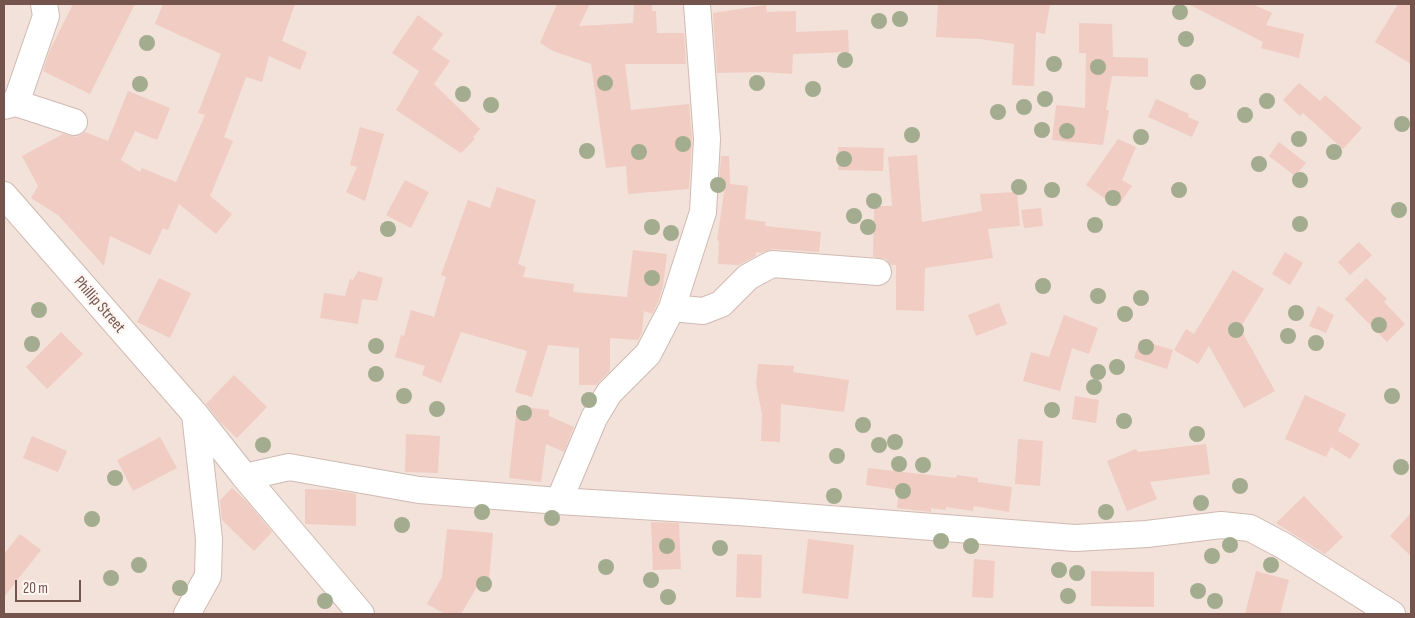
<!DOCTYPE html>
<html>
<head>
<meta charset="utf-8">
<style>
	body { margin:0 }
	#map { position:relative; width:1415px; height:618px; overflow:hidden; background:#fcf1ea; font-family:"Sofia Sans Condensed",sans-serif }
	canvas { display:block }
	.frame { position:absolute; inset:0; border:5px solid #75544e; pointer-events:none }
	.scale { position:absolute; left:15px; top:580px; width:66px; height:22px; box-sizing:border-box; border:2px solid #75544e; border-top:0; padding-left:6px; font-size:15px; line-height:18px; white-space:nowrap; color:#75544e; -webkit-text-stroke:4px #fef6f1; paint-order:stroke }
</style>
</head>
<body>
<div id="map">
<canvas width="1415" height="618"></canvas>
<div class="frame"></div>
<div class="scale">20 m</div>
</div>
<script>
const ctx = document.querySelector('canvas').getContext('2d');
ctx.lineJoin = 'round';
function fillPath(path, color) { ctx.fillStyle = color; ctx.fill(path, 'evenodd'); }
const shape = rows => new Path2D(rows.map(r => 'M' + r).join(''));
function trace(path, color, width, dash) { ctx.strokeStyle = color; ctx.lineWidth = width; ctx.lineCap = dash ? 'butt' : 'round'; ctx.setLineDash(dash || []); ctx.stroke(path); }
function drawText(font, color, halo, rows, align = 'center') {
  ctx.font = font + ' "Sofia Sans Condensed",sans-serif'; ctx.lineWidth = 4.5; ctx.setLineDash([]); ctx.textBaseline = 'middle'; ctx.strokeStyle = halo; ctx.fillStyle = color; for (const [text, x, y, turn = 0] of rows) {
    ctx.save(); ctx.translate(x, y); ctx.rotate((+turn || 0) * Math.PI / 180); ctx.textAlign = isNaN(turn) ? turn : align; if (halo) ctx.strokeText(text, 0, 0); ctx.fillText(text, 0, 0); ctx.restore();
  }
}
const residential = shape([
	[4,4,1411,4,1411,614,4,614]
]);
const building = shape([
	[73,4,135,4,90,94,43,71,49,52],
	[163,4,295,4,282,41,307,52,300,70,269,56,262,82,246,77,224,137,233,141,210,196,232,214,216,234,179,204,168,230,163,228,150,255,110,236,104,266,58,215,31,198,38,186,22,156,63,134,77,137,85,132,108,141,128,91,170,108,157,140,135,131,121,160,140,172,142,168,176,182,205,115,198,113,221,54,155,24],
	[557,4,590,4,579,26,633,23,634,4,652,4,652,11,656,11,657,33,684,33,686,64,625,64,631,110,689,104,692,139,689,189,628,194,626,166,606,168,591,64,553,51,540,43],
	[938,4,1050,4,1045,34,1036,32,1034,86,1012,85,1014,44,980,39,936,37],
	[1188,4,1252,4,1272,13,1266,25,1304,34,1299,58,1261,48,1263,42],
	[1398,4,1411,4,1411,64,1375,42],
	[766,5,767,12,796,11,796,32,848,30,849,52,793,54,792,74,763,72,717,73,713,13],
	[418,15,443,34,432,49,450,61,434,84,480,129,473,137,475,139,461,153,396,110,419,71,392,53],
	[1079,23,1112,24,1113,57,1148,58,1148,77,1112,76,1106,110,1109,110,1103,145,1052,140,1056,105,1085,108,1086,53,1079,53],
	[1299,83,1320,101,1325,95,1362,128,1343,149,1303,113,1300,116,1283,100],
	[1156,99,1189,114,1188,117,1199,122,1192,137,1148,117],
	[360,127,384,134,365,201,346,192,357,167,350,165],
	[1118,139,1136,147,1122,180,1132,186,1117,207,1086,185],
	[1279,142,1306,163,1295,176,1269,156],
	[838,147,884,148,883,171,838,170],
	[917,155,922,222,982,211,980,194,1017,192,1020,226,988,229,993,258,925,268,924,311,896,310,896,265,891,265,886,259,873,257,874,206,892,206,888,157],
	[721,156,729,156,730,184,748,186,745,219,766,222,765,226,821,232,819,252,773,249,761,253,756,252,756,256,739,265,718,264,719,241,717,240,725,186,719,187],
	[405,180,429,192,411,228,386,215],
	[497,187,536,200,518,264,526,267,523,277,574,284,573,292,627,297,633,250,667,254,663,286,658,302,652,314,644,311,642,333,638,340,610,338,610,371,596,385,579,385,579,348,548,345,532,397,515,392,527,351,461,332,441,383,422,375,425,366,395,357,401,335,404,336,411,310,434,317,446,277,441,275,468,200,490,208],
	[1041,208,1043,226,1024,228,1021,210],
	[1359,242,1372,255,1350,275,1338,262],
	[1285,252,1303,263,1290,285,1272,274],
	[1233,270,1264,289,1240,328,1275,391,1244,408,1209,346,1198,364,1174,350,1186,329,1194,334],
	[358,271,383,278,377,301,362,299,358,324,320,318,324,293,345,296,350,279,353,280],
	[159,278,191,293,170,338,137,322],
	[1366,278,1387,299,1384,302,1405,324,1387,342,1345,299],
	[999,303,1007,324,976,336,968,315],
	[1318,306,1334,315,1326,333,1309,326],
	[1064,315,1098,328,1089,354,1072,348,1060,391,1023,381,1031,352,1049,357],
	[61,332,83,354,47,389,26,367],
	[1140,340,1173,350,1167,369,1134,358],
	[758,364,794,366,793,372,849,380,844,412,781,404,780,442,761,441,762,414,756,384],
	[234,375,267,407,237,438,220,422,206,404],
	[1305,395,1346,414,1338,431,1360,444,1350,459,1331,447,1326,457,1285,439],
	[1075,396,1099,400,1096,423,1072,419],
	[517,406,549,410,549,416,574,427,564,452,546,444,541,482,509,478],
	[406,434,440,436,438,473,405,472],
	[32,436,67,451,58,472,23,458],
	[160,437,177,468,133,491,117,460],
	[1018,439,1043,441,1040,486,1015,484],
	[1206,444,1210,474,1150,482,1157,499,1127,511,1107,461,1136,449,1138,452],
	[868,468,956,478,957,475,978,478,978,482,1012,487,1009,512,974,506,973,511,946,507,946,510,931,508,931,512,897,508,899,490,866,485],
	[232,488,248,503,272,532,254,551,222,520,220,500],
	[305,489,333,490,356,494,356,526,305,524],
	[1304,496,1343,537,1325,554,1276,523],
	[1411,513,1411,556,1390,536],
	[651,522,679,523,681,569,653,570],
	[447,529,493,533,489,579,482,578,461,614,445,614,427,604,442,577],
	[20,534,41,550,4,597,4,554],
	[808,539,854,545,848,599,802,593],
	[737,554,762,555,761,598,736,597],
	[974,559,995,561,993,598,972,597],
	[1091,571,1154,572,1154,607,1091,606],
	[1256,571,1289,580,1280,614,1245,614]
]);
const street = shape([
	[16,103,46,16,44,4],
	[4,106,16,103,74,122],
	[4,195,195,414,245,477,361,614],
	[672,308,703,311,721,304,748,277,772,264,878,272],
	[245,477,289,467,419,490,559,501,738,512,1075,538,1147,534,1221,525,1250,528,1284,546,1392,614],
	[559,501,594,418,609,393,648,354,672,308,703,212,707,139,697,4],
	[187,614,208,576,209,539,195,414]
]);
const trees = [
	[1180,12],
	[900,19],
	[879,21],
	[1186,39],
	[147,43],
	[845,60],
	[1054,64],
	[1098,67],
	[1198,82],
	[605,83],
	[757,83],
	[140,84],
	[813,89],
	[463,94],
	[1045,99],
	[1267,101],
	[491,105],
	[1024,107],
	[998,112],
	[1245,115],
	[1402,124],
	[1042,130],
	[1067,131],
	[912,135],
	[1141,137],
	[1299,139],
	[683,144],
	[587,151],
	[639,152],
	[1334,152],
	[844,159],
	[1259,164],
	[1300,180],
	[718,185],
	[1019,187],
	[1052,190],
	[1179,190],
	[1113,198],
	[874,201],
	[1399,210],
	[854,216],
	[1300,224],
	[1095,225],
	[652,227],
	[868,227],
	[388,229],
	[671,233],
	[652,278],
	[1043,286],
	[1098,296],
	[1141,298],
	[39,310],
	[1296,313],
	[1125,314],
	[1379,325],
	[1236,330],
	[1288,336],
	[1316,343],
	[32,344],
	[376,346],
	[1146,347],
	[1117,367],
	[1098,372],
	[376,374],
	[1094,387],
	[404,396],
	[1392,396],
	[589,400],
	[437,409],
	[1052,410],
	[524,413],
	[1124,421],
	[863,425],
	[1197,434],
	[895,442],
	[263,445],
	[879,445],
	[837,456],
	[899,464],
	[923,465],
	[1401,467],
	[115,478],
	[1240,486],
	[903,491],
	[834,496],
	[1201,503],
	[482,512],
	[1106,512],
	[552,518],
	[92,519],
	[402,525],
	[941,541],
	[1230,545],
	[667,546],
	[971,546],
	[720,548],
	[1212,556],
	[139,565],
	[1271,565],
	[606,567],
	[1059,570],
	[1077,573],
	[111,578],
	[651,580],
	[484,584],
	[180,588],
	[1198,591],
	[1068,596],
	[668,597],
	[325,601],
	[1215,601]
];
const streetNames = [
	["Phillip Street",99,305,49]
];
fillPath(residential, '#f3e2d9');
fillPath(building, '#f0ccc3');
trace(street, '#cfbab2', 28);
trace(street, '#fff', 26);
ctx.fillStyle = '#a4ac8f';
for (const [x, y] of trees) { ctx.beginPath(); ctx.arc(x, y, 8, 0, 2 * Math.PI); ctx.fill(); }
drawText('16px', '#75544e', '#fef6f1', streetNames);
</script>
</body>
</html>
